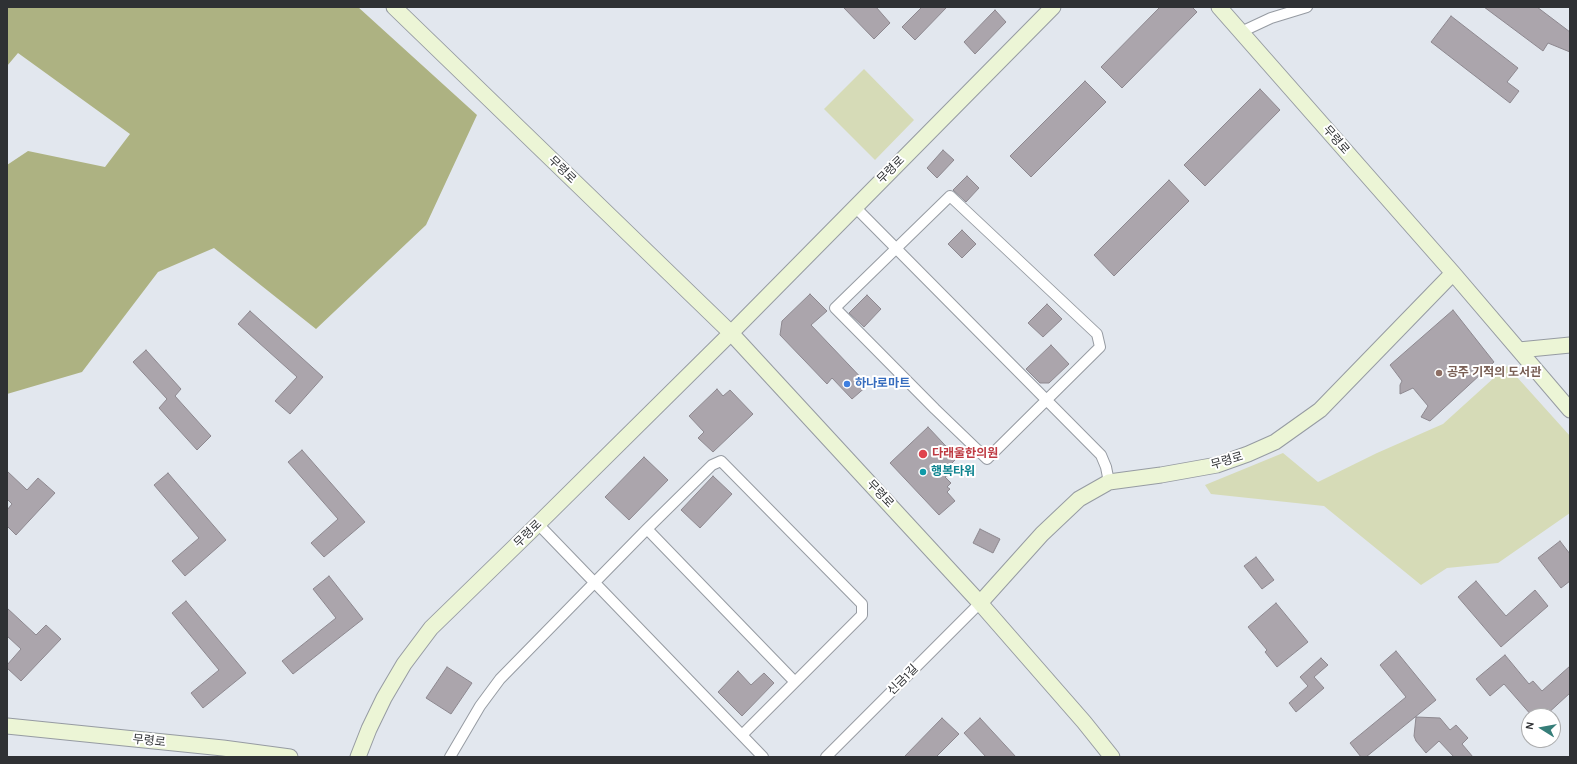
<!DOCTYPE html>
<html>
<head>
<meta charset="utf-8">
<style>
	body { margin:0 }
	#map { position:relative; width:1577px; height:764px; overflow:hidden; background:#e2e7ee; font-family:Karla,sans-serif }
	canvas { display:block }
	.frame { position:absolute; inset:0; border:8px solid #2f3134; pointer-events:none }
	.north { position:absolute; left:1521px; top:708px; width:40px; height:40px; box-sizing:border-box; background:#fff; border:1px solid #acadae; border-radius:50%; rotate:281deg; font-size:11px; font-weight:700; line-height:16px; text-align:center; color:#2f3134 }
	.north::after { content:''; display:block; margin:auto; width:14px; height:18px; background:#367e79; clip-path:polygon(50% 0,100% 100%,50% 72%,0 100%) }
</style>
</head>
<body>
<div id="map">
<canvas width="1577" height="764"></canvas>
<div class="frame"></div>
<div class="north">N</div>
</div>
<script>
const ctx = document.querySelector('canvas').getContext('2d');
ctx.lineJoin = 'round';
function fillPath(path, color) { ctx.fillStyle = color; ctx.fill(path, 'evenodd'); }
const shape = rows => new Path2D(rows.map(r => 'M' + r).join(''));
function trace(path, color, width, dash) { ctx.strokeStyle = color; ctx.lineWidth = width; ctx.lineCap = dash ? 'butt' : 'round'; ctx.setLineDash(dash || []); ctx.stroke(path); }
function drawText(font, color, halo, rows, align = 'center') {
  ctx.font = font + ' Karla,"Noto Sans KR",sans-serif'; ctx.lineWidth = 4; ctx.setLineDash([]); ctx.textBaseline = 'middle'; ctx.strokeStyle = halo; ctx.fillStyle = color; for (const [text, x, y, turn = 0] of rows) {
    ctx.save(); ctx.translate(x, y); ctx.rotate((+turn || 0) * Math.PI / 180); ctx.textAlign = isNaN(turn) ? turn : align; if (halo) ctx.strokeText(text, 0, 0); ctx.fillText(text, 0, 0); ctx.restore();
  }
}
const green = shape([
	[864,69,914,120,875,160,824,109],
	[1507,366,1570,436,1570,513,1498,563,1447,568,1421,585,1324,506,1211,494,1205,485,1283,453,1318,482,1377,453,1443,424]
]);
const forest = shape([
	[7,7,358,7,477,115,426,225,316,329,214,248,158,272,82,372,7,394,7,165,28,151,105,167,130,134,18,53,7,66]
]);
const building = shape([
	[843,7,876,7,890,23,874,39,843,7],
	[922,7,947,7,915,40,902,27,922,7],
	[1160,7,1192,7,1197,12,1122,88,1101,67,1160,7],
	[1484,7,1537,7,1570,32,1570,52,1548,43,1543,51,1484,7],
	[995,10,1006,22,975,54,964,42,995,10],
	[1451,16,1518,68,1507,82,1519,91,1510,103,1431,42,1451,16],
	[1085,81,1106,102,1031,177,1010,156,1085,81],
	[1260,89,1280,110,1205,186,1184,165,1260,89],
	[943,150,954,160,937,178,927,168,943,150],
	[967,176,979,188,966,202,953,190,967,176],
	[1169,180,1189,201,1114,276,1094,255,1169,180],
	[962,230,976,244,962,258,948,244,962,230],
	[810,294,827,311,811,325,868,385,852,399,832,378,827,384,780,335,782,321,810,294],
	[867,295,881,309,864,327,849,313,867,295],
	[1047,304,1062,319,1043,337,1028,323,1047,304],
	[1453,310,1494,362,1430,421,1421,417,1428,406,1413,388,1400,394,1400,385,1402,381,1390,365,1453,310],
	[250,311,323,377,290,414,275,401,297,377,238,324,250,311],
	[1051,345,1069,364,1049,383,1040,383,1026,369,1051,345],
	[146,350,181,389,175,396,211,436,197,450,159,408,167,399,133,362,146,350],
	[717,389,723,396,730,390,753,414,713,452,698,438,704,432,689,416,717,389],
	[928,427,957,458,945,470,949,474,945,477,951,483,947,487,950,489,947,492,955,501,939,515,890,463,928,427],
	[302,450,365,522,324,557,311,543,338,519,288,462,302,450],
	[644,457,668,480,629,520,605,497,644,457],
	[7,471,27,490,38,478,55,493,16,535,7,526,7,510,12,504,7,499,7,471],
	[168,473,226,540,185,576,172,561,199,538,154,485,168,473],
	[713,476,732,494,700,528,681,510,713,476],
	[980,529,1000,539,993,553,973,543,980,529],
	[1560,541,1570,554,1570,581,1561,588,1538,558,1560,541],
	[1256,557,1274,580,1262,589,1244,566,1256,557],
	[329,576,363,619,293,674,282,661,336,618,313,589,329,576],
	[1476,581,1506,616,1535,590,1548,606,1501,647,1458,597,1476,581],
	[186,601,246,673,203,708,191,693,219,670,172,613,186,601],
	[1276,603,1308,642,1277,667,1265,652,1267,650,1248,627,1276,603],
	[7,608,36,635,46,625,61,639,21,681,7,668,7,665,21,649,7,636,7,608],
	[1396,651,1436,700,1366,757,1361,757,1350,743,1406,697,1380,665,1396,651],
	[1505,655,1529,684,1533,681,1542,691,1570,666,1570,693,1545,716,1532,716,1504,684,1490,696,1476,679,1505,655],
	[1321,658,1328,665,1314,677,1324,688,1296,712,1289,703,1308,686,1300,677,1321,658],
	[447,667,472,683,451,714,426,698,447,667],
	[738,671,751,685,764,673,774,683,742,716,718,692,738,671],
	[1416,717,1440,718,1450,730,1456,725,1468,738,1462,744,1473,757,1454,757,1439,741,1426,753,1416,741,1414,736,1416,717],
	[942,718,959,734,936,757,904,757,942,718],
	[980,718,1016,757,986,757,964,733,980,718]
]);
const street = shape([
	[1241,32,1271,18,1307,7],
	[950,196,1097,334,1100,347,987,459,935,409,835,308,950,196],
	[855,207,1101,455,1106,467,1109,482],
	[538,524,763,757],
	[647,529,795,682],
	[450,757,480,706,500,679,647,529,712,465,721,461,862,604,862,615,742,735],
	[826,757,980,603]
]);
const secondary = shape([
	[394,7,731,333,980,603,1084,722,1112,757],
	[1219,7,1453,273,1570,410],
	[1519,350,1570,345],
	[980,603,1042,534,1079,499,1109,482,1161,475,1217,465,1248,454,1275,442,1320,410,1453,273],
	[7,726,223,748,290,757],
	[358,757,369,729,384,698,404,664,431,628,538,524,731,333,1053,7]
]);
const markers = [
	[1439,373,4,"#8d6e63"],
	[847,384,4,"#3f7fe0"],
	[923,454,5,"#e0444e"],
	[923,472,4,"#0f9aa8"]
];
const streetNames = [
	["무령로",1336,140,49],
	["무령로",562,170,44],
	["무령로",891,170,-45],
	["무령로",1227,461,-17],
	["무령로",880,494,47],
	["무령로",528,534,-44],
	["신금1길",903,680,-45],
	["무령로",149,741,6]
];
const educationNames = [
	["공주 기적의 도서관",1447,373]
];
const shopNames = [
	["하나로마트",855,384]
];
const healthNames = [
	["다래울한의원",932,454]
];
const cultureNames = [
	["행복타워",931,472]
];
fillPath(green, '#d6dbb7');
fillPath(forest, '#adb282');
fillPath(building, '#aba5ac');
trace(building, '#8d888f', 1);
trace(street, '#969ba2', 12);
trace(secondary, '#969ba2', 17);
trace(street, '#fff', 10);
trace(secondary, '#ecf5d6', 15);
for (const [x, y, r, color] of markers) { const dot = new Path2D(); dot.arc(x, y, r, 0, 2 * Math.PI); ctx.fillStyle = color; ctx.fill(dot); trace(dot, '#fff', 1.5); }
drawText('12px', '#2f3134', '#fff', streetNames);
drawText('bold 12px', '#785e54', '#fff', educationNames, 'left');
drawText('bold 12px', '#366cbe', '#fff', shopNames, 'left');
drawText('bold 12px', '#be3a42', '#fff', healthNames, 'left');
drawText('bold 12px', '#0d838f', '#fff', cultureNames, 'left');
</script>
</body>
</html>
